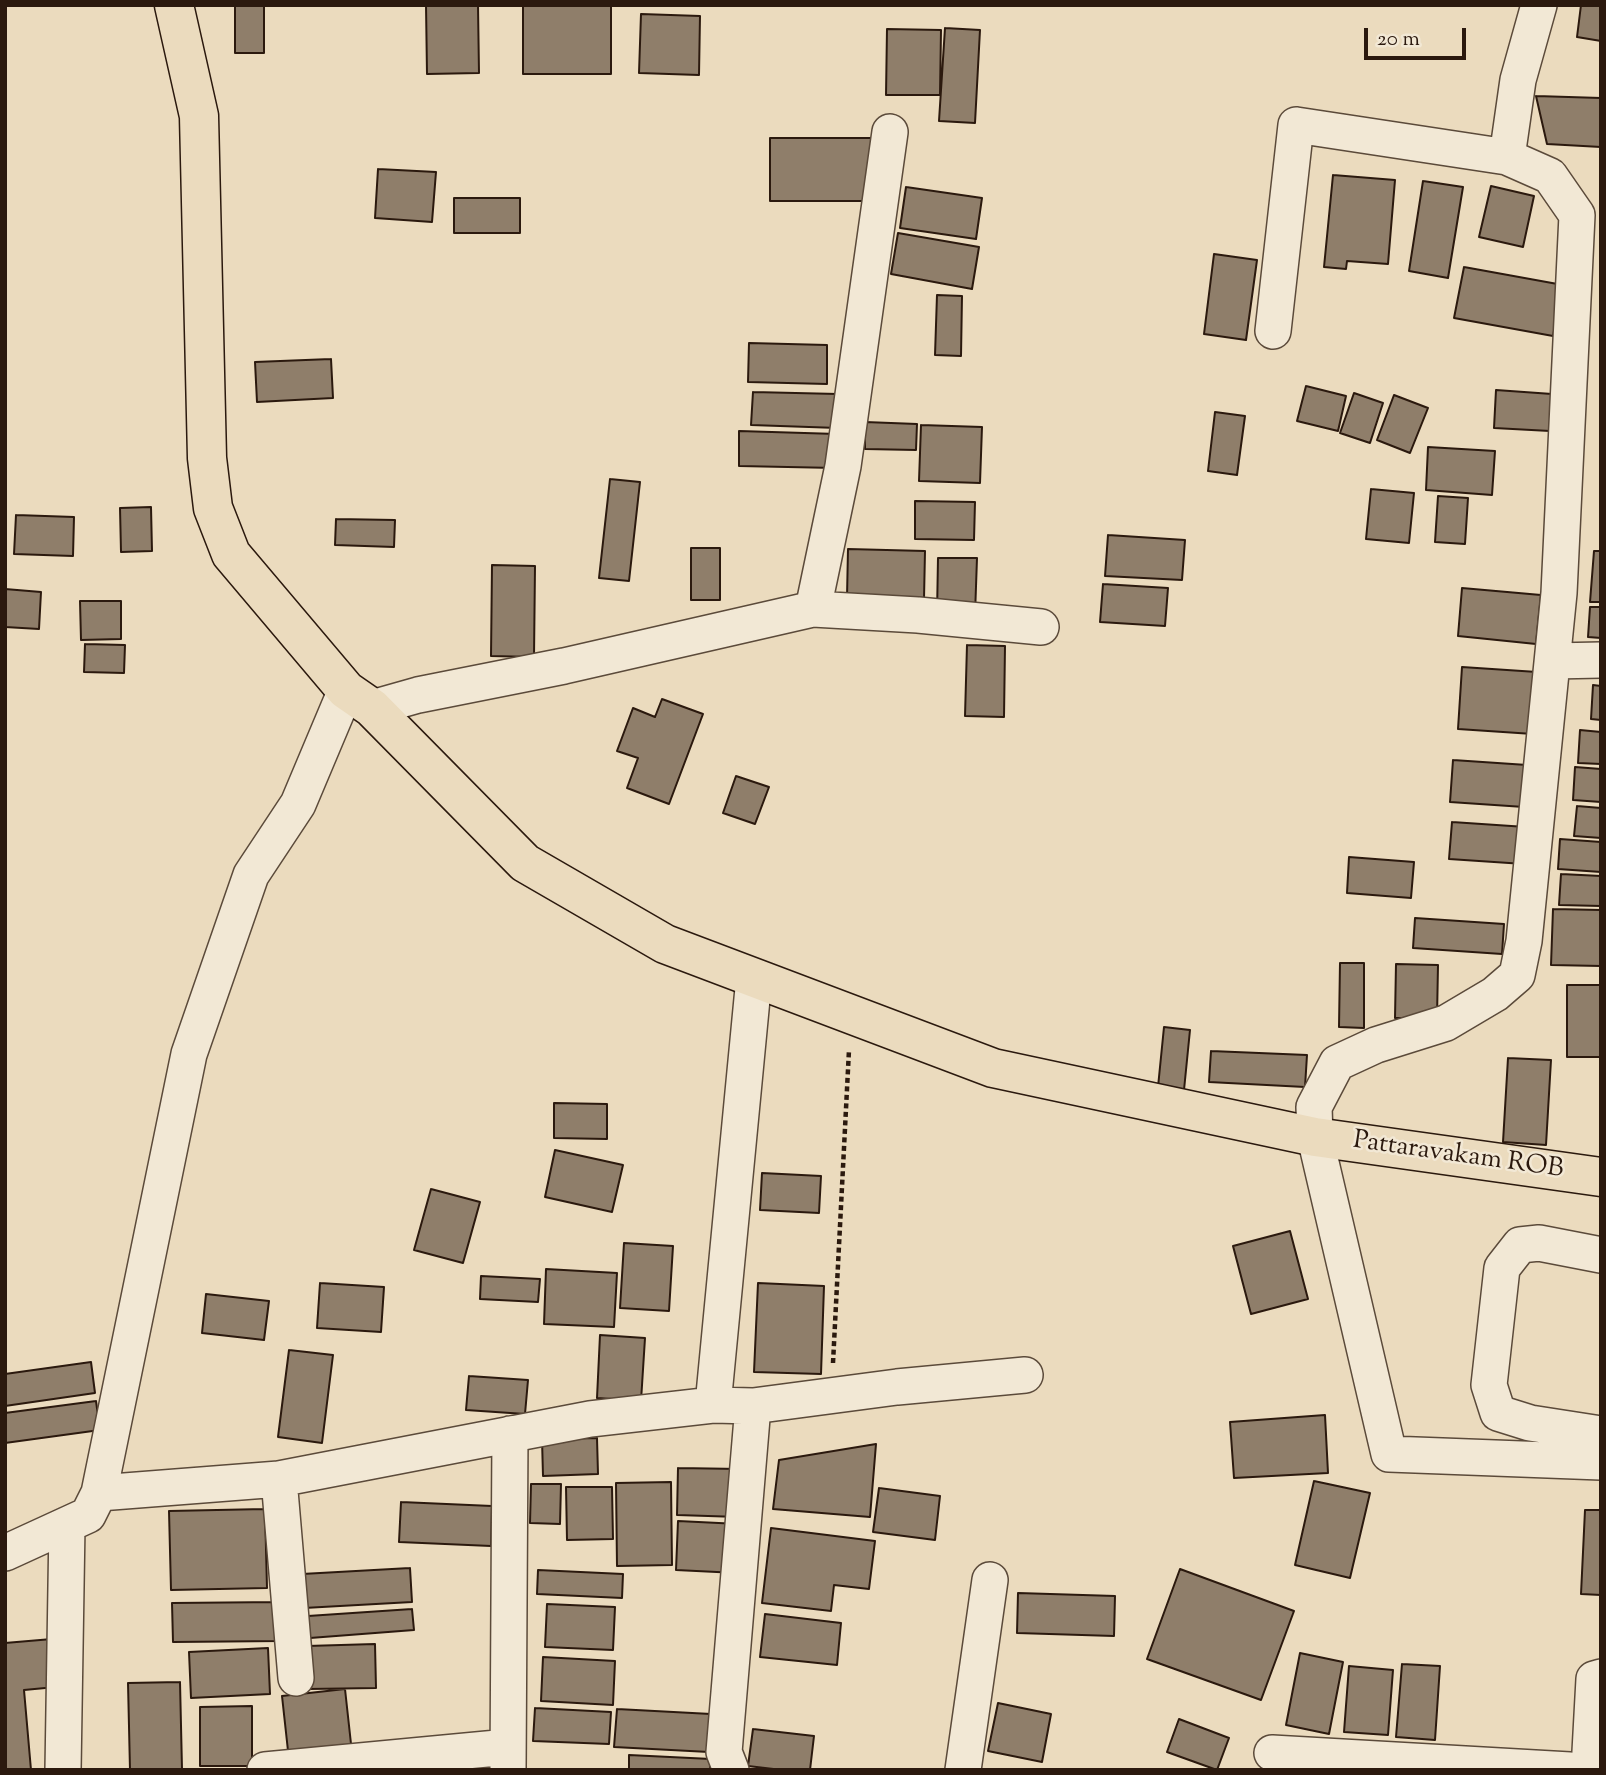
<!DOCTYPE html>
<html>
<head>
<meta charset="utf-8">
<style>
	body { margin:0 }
	#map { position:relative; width:1606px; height:1775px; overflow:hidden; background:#ebdbbe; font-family:"Sorts Mill Goudy",serif }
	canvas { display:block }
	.frame { position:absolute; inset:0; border:7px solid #2b190e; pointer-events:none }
	.scale { position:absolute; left:1364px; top:28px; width:102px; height:32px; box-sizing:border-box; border:4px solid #2b190e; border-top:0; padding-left:9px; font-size:21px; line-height:24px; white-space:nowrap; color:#2b190e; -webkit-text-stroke:5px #f2e8d5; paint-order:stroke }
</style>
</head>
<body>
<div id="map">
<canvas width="1606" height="1775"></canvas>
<div class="frame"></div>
<div class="scale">20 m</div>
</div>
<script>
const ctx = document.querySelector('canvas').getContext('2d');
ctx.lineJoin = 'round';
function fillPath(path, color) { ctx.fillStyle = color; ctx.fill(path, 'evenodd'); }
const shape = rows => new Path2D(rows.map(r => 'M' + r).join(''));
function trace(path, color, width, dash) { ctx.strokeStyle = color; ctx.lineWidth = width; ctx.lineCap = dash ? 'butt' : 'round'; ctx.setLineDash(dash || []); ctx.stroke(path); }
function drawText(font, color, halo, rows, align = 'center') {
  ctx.font = font + ' "Sorts Mill Goudy",serif'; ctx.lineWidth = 5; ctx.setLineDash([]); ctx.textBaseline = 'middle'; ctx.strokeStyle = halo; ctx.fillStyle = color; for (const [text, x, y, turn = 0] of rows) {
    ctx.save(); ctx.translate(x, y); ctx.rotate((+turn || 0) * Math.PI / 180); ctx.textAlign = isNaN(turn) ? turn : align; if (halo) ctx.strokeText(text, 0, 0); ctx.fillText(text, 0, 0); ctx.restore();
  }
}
const building = shape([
	[235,5,264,5,264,53,235,53,235,5],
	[426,5,478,5,479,73,427,74,426,5],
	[523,5,611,5,611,74,523,74,523,5],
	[1581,5,1601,5,1601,41,1577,37,1581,5],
	[641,14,700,16,699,75,639,73,641,14],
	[945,28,980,30,975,123,939,121,945,28],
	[887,29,941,30,940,95,886,95,887,29],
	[1536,96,1601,98,1601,147,1547,144,1536,96],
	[770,138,879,138,879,201,770,201,770,138],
	[378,169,436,172,432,222,375,218,378,169],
	[1333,175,1395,180,1388,264,1347,261,1346,269,1324,267,1333,175],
	[1423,181,1463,187,1448,278,1409,271,1423,181],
	[1491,186,1534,196,1523,247,1479,237,1491,186],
	[906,187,982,198,976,239,900,228,906,187],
	[454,198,520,198,520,233,454,233,454,198],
	[898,233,979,247,972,289,891,274,898,233],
	[1214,254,1257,260,1246,340,1204,334,1214,254],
	[1464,267,1563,285,1553,336,1454,318,1464,267],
	[937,295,962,296,961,356,935,355,937,295],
	[749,343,827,345,827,384,748,382,749,343],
	[331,359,333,398,257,402,255,362,331,359],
	[1306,386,1346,396,1338,431,1297,421,1306,386],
	[1496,390,1552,394,1550,431,1494,428,1496,390],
	[753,392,838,394,838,428,751,425,753,392],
	[1354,393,1383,403,1370,443,1340,433,1354,393],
	[1394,395,1428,408,1410,453,1377,440,1394,395],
	[1215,412,1245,416,1237,475,1208,471,1215,412],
	[865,422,917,424,916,450,865,449,865,422],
	[921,425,982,427,980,483,919,481,921,425],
	[739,431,837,434,836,468,739,466,739,431],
	[1428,447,1495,451,1492,495,1426,490,1428,447],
	[610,479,640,482,629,581,599,578,610,479],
	[1371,489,1414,493,1409,543,1366,539,1371,489],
	[1438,496,1468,498,1465,544,1435,542,1438,496],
	[915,501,975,502,974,540,915,539,915,501],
	[151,507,152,551,121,552,120,508,151,507],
	[16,515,74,517,73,556,14,554,16,515],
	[336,519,395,520,394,547,335,545,336,519],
	[1108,535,1185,540,1182,580,1105,576,1108,535],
	[691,548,720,548,720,600,691,600,691,548],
	[848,549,925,551,924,599,847,597,848,549],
	[1594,551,1601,551,1601,602,1590,602,1594,551],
	[938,558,977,558,975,615,937,614,938,558],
	[492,565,535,566,534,657,491,656,492,565],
	[1103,584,1168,588,1165,626,1100,622,1103,584],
	[1462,588,1541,595,1536,644,1458,636,1462,588],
	[5,589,41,592,39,629,5,627,5,589],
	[80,601,121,601,121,639,81,640,80,601],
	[1590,607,1601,607,1601,638,1588,637,1590,607],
	[85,644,125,645,124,673,84,672,85,644],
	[967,645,1005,646,1004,717,965,716,967,645],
	[1462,667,1537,672,1533,734,1458,729,1462,667],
	[1593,685,1601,686,1601,720,1591,719,1593,685],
	[662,699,703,714,669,804,627,788,638,758,617,751,633,708,655,717,662,699],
	[1580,730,1601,732,1601,764,1578,763,1580,730],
	[1453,760,1527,765,1524,807,1450,802,1453,760],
	[1575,767,1601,769,1601,802,1573,800,1575,767],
	[736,776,769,787,755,824,723,813,736,776],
	[1577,806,1601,808,1601,838,1574,836,1577,806],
	[1452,822,1526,827,1524,864,1449,859,1452,822],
	[1560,839,1601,842,1601,872,1558,869,1560,839],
	[1349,857,1414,862,1411,898,1347,893,1349,857],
	[1561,874,1601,876,1601,906,1559,905,1561,874],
	[1553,909,1601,910,1601,966,1551,965,1553,909],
	[1415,918,1504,924,1502,954,1413,948,1415,918],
	[1340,963,1364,963,1364,1028,1339,1027,1340,963],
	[1396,964,1438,965,1437,1018,1395,1018,1396,964],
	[1567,985,1601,985,1601,1057,1567,1057,1567,985],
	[1164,1027,1190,1030,1184,1090,1158,1087,1164,1027],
	[1211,1051,1307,1055,1305,1087,1209,1082,1211,1051],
	[1508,1058,1551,1060,1546,1145,1503,1142,1508,1058],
	[554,1103,607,1104,607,1139,554,1138,554,1103],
	[555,1150,623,1165,612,1212,545,1197,555,1150],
	[762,1173,821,1176,819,1213,760,1210,762,1173],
	[431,1189,480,1202,463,1263,414,1250,431,1189],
	[1290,1231,1308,1299,1251,1314,1233,1246,1290,1231],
	[624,1243,673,1246,669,1311,620,1308,624,1243],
	[546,1269,617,1273,614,1327,544,1324,546,1269],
	[481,1276,540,1279,538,1302,480,1299,481,1276],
	[320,1283,384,1287,381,1332,317,1328,320,1283],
	[758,1283,824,1286,821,1374,754,1372,758,1283],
	[206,1294,269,1301,264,1340,202,1333,206,1294],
	[600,1335,645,1338,641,1401,597,1398,600,1335],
	[289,1350,333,1355,322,1443,278,1437,289,1350],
	[91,1362,95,1393,5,1406,5,1374,91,1362],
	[469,1376,528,1380,525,1414,466,1410,469,1376],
	[96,1401,100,1430,5,1443,5,1413,96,1401],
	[1325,1415,1328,1473,1234,1478,1230,1422,1325,1415],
	[597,1438,598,1474,543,1476,542,1439,597,1438],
	[876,1444,870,1517,773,1509,779,1460,876,1444],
	[678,1468,740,1469,739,1517,677,1515,678,1468],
	[1314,1481,1370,1493,1350,1578,1295,1565,1314,1481],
	[671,1482,672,1565,617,1566,616,1483,671,1482],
	[531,1484,561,1484,560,1524,530,1523,531,1484],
	[566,1487,612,1487,613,1539,567,1540,566,1487],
	[879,1488,940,1496,935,1540,873,1532,879,1488],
	[401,1502,492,1506,491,1546,399,1542,401,1502],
	[265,1509,267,1588,171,1590,169,1511,265,1509],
	[1585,1510,1601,1510,1601,1595,1581,1594,1585,1510],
	[678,1521,739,1524,737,1573,676,1570,678,1521],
	[771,1528,875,1541,869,1589,834,1585,831,1611,762,1603,771,1528],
	[410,1568,412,1602,304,1608,302,1574,410,1568],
	[1180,1569,1294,1611,1261,1700,1147,1659,1180,1569],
	[538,1570,623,1574,622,1598,537,1594,538,1570],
	[1018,1593,1115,1596,1114,1636,1017,1633,1018,1593],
	[280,1602,281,1641,173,1642,172,1603,280,1602],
	[547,1604,615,1607,613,1650,545,1647,547,1604],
	[412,1609,414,1630,310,1638,308,1616,412,1609],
	[765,1614,841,1623,837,1665,760,1657,765,1614],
	[52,1639,56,1687,24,1690,31,1770,5,1770,5,1643,52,1639],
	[375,1644,376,1688,308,1689,307,1646,375,1644],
	[268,1648,270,1694,191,1698,189,1652,268,1648],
	[1300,1653,1343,1662,1329,1734,1286,1725,1300,1653],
	[543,1657,615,1661,613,1705,541,1701,543,1657],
	[1402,1664,1440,1666,1435,1740,1396,1737,1402,1664],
	[1349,1666,1393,1670,1388,1735,1344,1732,1349,1666],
	[180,1682,182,1769,130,1770,128,1683,180,1682],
	[345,1689,352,1753,289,1760,282,1696,345,1689],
	[998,1703,1051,1714,1042,1762,988,1751,998,1703],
	[252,1706,252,1766,200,1766,200,1707,252,1706],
	[535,1708,611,1712,609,1744,533,1741,535,1708],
	[617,1709,711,1714,709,1752,614,1747,617,1709],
	[1179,1719,1229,1738,1217,1770,1167,1752,1179,1719],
	[753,1729,814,1736,810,1770,782,1770,748,1766,753,1729],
	[629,1755,711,1759,710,1770,629,1770,629,1755]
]);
const path = shape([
	[833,1363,849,1050]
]);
const minor = shape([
	[1507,157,1518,80,1539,5],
	[1273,331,1296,125,1507,157,1550,176,1577,215,1559,593,1524,941,1517,975,1495,994,1446,1023,1376,1045,1337,1063,1314,1107,1315,1137,1389,1454,1601,1462],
	[813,609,843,466,890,132],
	[1553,661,1601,660],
	[372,708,418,695,564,666,813,609,918,615,1041,627],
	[1601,1255,1539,1243,1520,1245,1502,1268,1489,1385,1498,1413,1530,1423,1601,1434],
	[713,1405,754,978],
	[279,1479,296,1678],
	[99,1493,279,1479,590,1419,713,1405,753,1406,897,1387,1025,1375],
	[5,1553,88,1515,99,1493,189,1054,251,875,298,804,346,690],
	[1272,1753,1570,1770],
	[63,1770,67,1525],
	[265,1770,508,1747],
	[508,1770,510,1434],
	[731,1770,724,1752,753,1406],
	[963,1770,990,1580],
	[1589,1770,1594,1679,1601,1677]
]);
const major = shape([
	[174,5,199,116,207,458,213,508,231,554,346,690,372,708,525,863,665,944,993,1068,1315,1137,1601,1177]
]);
const streetNames = [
	["Pattaravakam ROB",1458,1157,8]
];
fillPath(building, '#8f7e6a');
trace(building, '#2b190e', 2);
trace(minor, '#5b4a3a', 38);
trace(major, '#2b190e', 41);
trace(path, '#2b190e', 4.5, [5, 3.5]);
trace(minor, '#f2e8d5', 35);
trace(major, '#ebdbbe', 38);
drawText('26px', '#2b190e', '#f2e8d5', streetNames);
</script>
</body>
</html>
